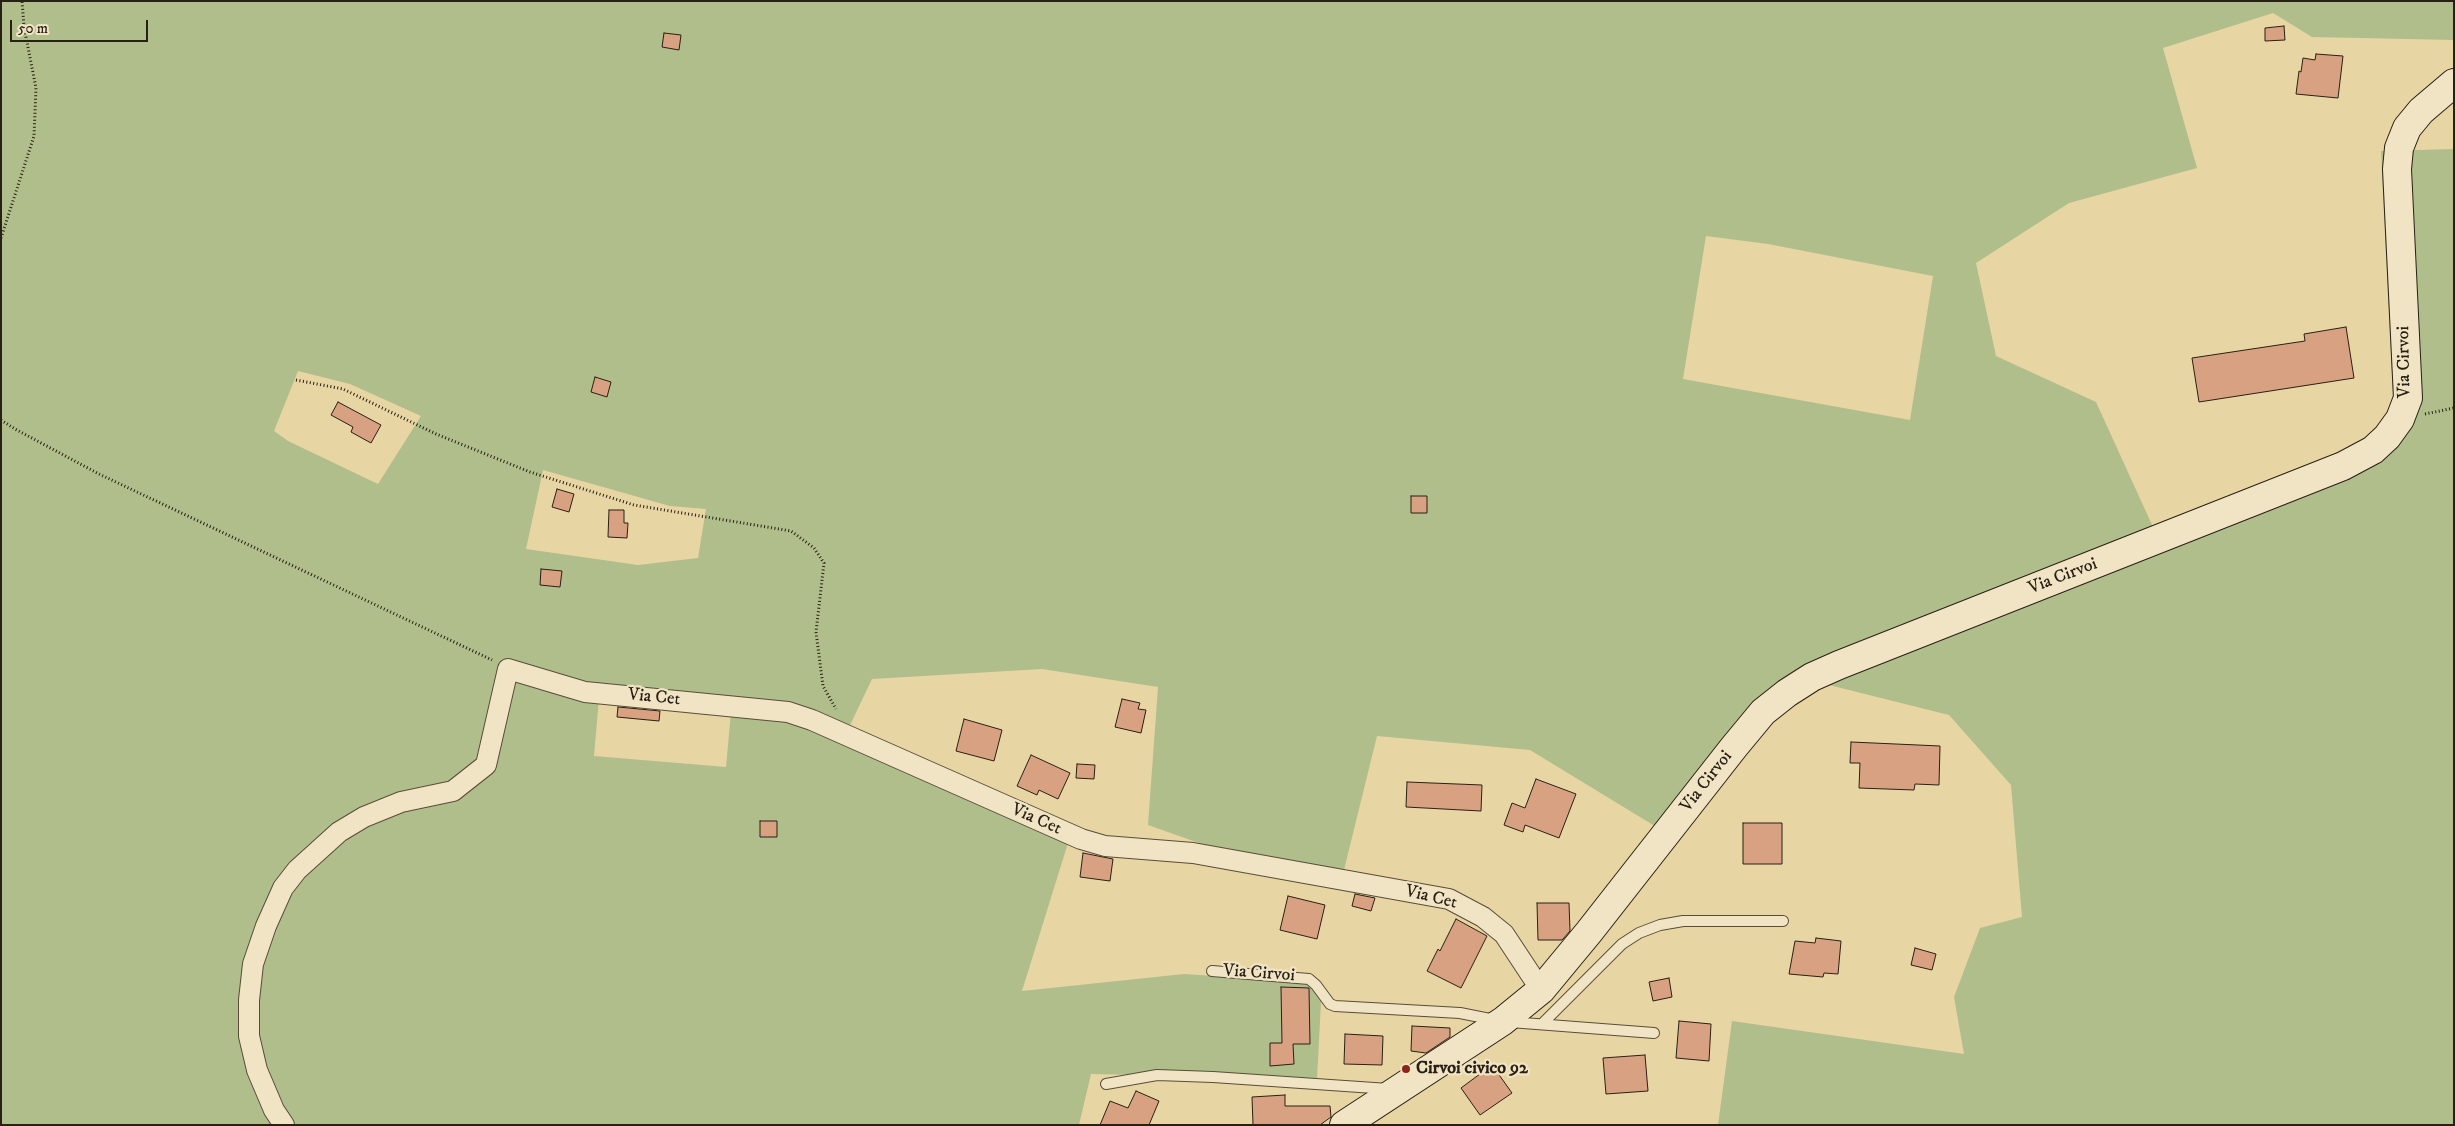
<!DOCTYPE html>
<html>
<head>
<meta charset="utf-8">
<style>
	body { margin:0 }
	#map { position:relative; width:2455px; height:1126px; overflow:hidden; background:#e8d5a4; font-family:"IM FELL DW Pica",serif }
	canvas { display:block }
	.frame { position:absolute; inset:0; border:2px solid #292015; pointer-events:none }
	.scale { position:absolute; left:10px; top:20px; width:138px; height:22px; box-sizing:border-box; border:2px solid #292015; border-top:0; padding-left:6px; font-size:15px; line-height:18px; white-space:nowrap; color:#292015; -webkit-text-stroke:4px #f0e4c4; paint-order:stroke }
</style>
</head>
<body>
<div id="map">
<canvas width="2455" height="1126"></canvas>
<div class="frame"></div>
<div class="scale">50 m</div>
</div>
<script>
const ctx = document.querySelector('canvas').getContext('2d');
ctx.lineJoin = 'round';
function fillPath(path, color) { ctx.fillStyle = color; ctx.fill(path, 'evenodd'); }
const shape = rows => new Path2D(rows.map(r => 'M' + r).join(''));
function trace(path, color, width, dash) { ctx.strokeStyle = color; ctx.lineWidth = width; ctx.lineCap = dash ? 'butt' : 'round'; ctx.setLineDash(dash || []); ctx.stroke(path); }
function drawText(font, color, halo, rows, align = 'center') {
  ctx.font = font + ' "IM FELL DW Pica",serif'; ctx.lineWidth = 4.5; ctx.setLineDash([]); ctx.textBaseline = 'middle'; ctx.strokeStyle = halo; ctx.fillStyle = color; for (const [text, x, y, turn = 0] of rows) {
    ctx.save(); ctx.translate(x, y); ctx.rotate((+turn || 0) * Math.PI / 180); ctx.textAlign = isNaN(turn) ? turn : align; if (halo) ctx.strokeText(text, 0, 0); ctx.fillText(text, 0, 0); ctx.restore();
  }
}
const green = shape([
	[1,1,2454,1,2454,40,2312,37,2273,13,2163,48,2197,168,2069,203,1976,263,1996,356,2096,402,2163,549,2395,441,2381,151,2454,149,2454,1125,1718,1125,1732,1021,1964,1054,1954,997,1980,928,2022,917,2011,785,1949,715,1825,684,1737,727,1658,828,1530,750,1377,736,1341,882,1278,871,1148,825,1158,687,1042,669,872,679,842,742,1068,843,1022,991,1184,974,1322,983,1317,1079,1091,1074,1079,1125,1,1125],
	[1706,236,1768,244,1933,276,1910,420,1683,379],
	[298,371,350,384,421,416,378,484,288,441,274,431],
	[543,470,670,506,706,509,698,558,638,565,526,549],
	[600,687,731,712,726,767,594,756]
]);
const building = shape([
	[2284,26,2285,40,2265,41,2265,28,2284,26],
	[664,33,681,35,679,50,662,47,664,33],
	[2316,54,2343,56,2338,98,2296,94,2299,71,2301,72,2303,58,2315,60,2316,54],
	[2346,327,2354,378,2199,402,2192,358,2305,341,2304,334,2346,327],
	[595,377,611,382,607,397,591,392,595,377],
	[338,402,381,425,371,443,351,432,353,427,331,415,338,402],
	[557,489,574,494,569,512,552,507,557,489],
	[1411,496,1427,496,1427,513,1411,513,1411,496],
	[609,510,624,510,624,523,628,523,627,538,608,537,609,510],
	[541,569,562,571,560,587,540,585,541,569],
	[1122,699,1140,703,1138,709,1146,710,1141,733,1115,727,1122,699],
	[618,707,660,711,659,721,617,717,618,707],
	[964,719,1002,730,994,761,956,751,964,719],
	[1851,742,1940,746,1939,785,1915,784,1914,790,1859,788,1860,763,1850,763,1851,742],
	[1031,755,1070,773,1058,799,1039,790,1037,795,1017,786,1031,755],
	[1077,764,1095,765,1094,779,1076,778,1077,764],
	[1536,779,1576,794,1559,838,1525,825,1523,832,1504,825,1512,803,1525,808,1536,779],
	[1407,782,1482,785,1481,811,1406,807,1407,782],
	[760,821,777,821,777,837,760,837,760,821],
	[1743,823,1782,823,1782,864,1743,864,1743,823],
	[1083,853,1113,859,1110,881,1080,877,1083,853],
	[1355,894,1375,898,1371,911,1352,906,1355,894],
	[1288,896,1325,905,1317,939,1280,930,1288,896],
	[1537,903,1569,903,1570,931,1562,940,1538,940,1537,903],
	[1456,919,1487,936,1461,988,1427,971,1438,949,1440,951,1456,919],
	[1816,938,1841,941,1838,974,1824,973,1823,977,1789,974,1795,941,1815,943,1816,938],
	[1915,948,1936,954,1932,970,1911,965,1915,948],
	[1669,978,1672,997,1653,1001,1649,982,1669,978],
	[1281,987,1309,988,1310,1044,1293,1044,1294,1064,1270,1066,1270,1043,1282,1043,1281,987],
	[1679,1021,1711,1024,1709,1061,1676,1058,1679,1021],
	[1412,1026,1450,1028,1450,1037,1426,1053,1411,1051,1412,1026],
	[1345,1034,1383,1036,1382,1065,1344,1064,1345,1034],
	[1645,1055,1648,1091,1606,1094,1603,1058,1645,1055],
	[1492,1065,1512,1093,1480,1115,1461,1088,1492,1065],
	[1136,1091,1159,1101,1149,1125,1100,1125,1110,1101,1128,1108,1136,1091],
	[1285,1095,1285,1106,1330,1106,1331,1117,1320,1125,1253,1125,1252,1097,1285,1095]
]);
const path = shape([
	[1,238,34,136,36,88,24,27,22,1],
	[296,380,343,389,436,434,530,472,634,505,791,531,814,548,824,563,816,632,823,686,836,709],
	[2425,414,2454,408],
	[1,420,15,429,99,474,492,660]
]);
const lane = shape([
	[1212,971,1309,979,1316,985,1330,1004,1335,1006,1460,1013,1495,1020],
	[1510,1022,1654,1033],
	[1542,1024,1622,944,1639,933,1660,925,1683,921,1783,921],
	[1106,1084,1157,1075,1213,1077,1389,1089]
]);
const street = shape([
	[284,1125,274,1110,257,1070,249,1036,249,1000,253,964,266,926,283,888,297,870,339,832,364,817,401,802,453,791,486,765,508,669,585,692,788,712,812,720,1081,839,1105,846,1193,853,1449,899,1483,917,1504,934,1541,990]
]);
const secondary = shape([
	[1344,1125,1503,1021,1541,990,1589,932,1734,747,1763,712,1787,693,1812,677,1839,665,2343,466,2373,450,2387,437,2400,419,2408,398,2397,169,2399,148,2407,128,2421,111,2454,83]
]);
const markers = [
	[1406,1069,5,"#8f2418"]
];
const streetNames = [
	["Via Cirvoi",2405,362,-91],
	["Via Cirvoi",2063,577,-21],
	["Via Cet",654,698,6],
	["Via Cirvoi",1707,782,-52],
	["Via Cet",1036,820,24],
	["Via Cet",1431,898,14],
	["Via Cirvoi",1259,974,4]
];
const poiNames = [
	["Cirvoi civico 92",1416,1069]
];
fillPath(green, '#b0be8b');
fillPath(building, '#d8a181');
trace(building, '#292015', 1);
trace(lane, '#594d39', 12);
trace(street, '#594d39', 22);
trace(secondary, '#292015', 30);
trace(path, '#292015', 3, [1, 2.5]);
trace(lane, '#f0e4c4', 10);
trace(street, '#f0e4c4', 20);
trace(secondary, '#f0e4c4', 28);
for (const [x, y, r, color] of markers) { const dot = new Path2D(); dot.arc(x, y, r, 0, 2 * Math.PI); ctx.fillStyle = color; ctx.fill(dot); trace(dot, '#f0e4c4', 2); }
drawText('18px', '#292015', '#f0e4c4', streetNames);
drawText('bold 18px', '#292015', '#f0e4c4', poiNames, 'left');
</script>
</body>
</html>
